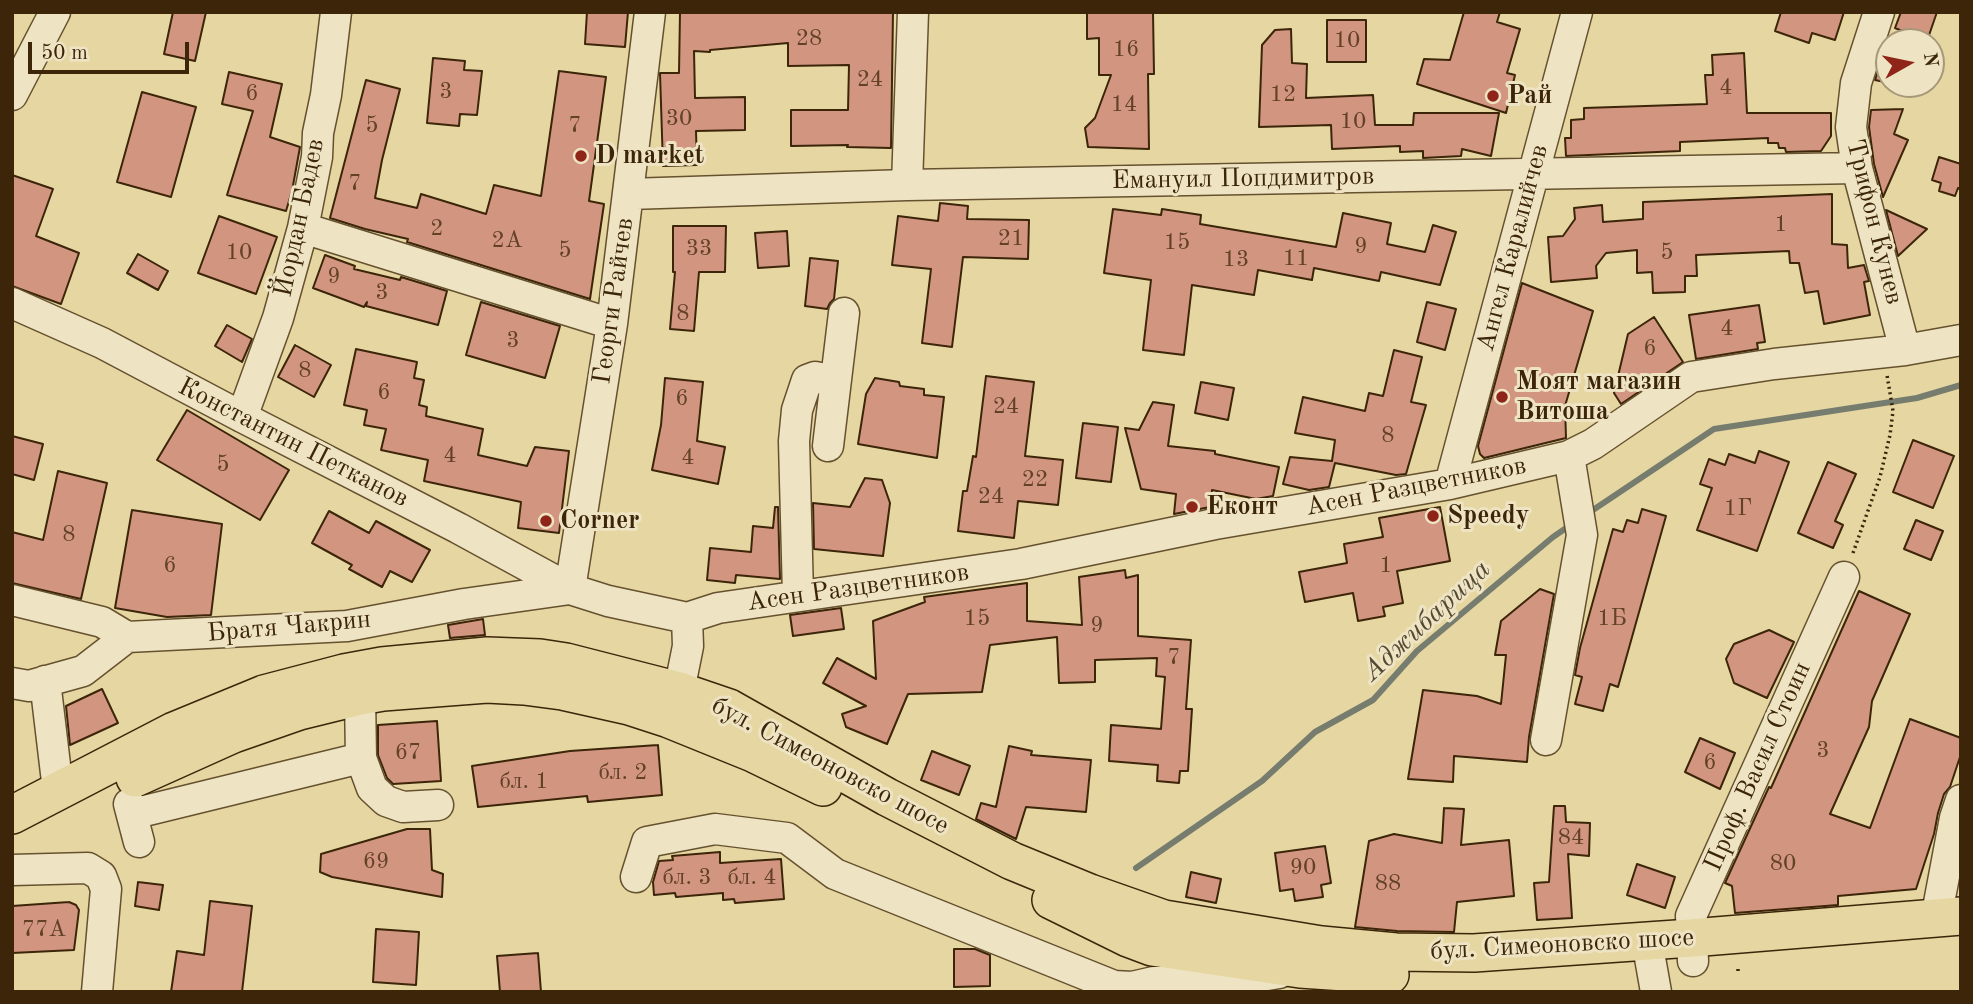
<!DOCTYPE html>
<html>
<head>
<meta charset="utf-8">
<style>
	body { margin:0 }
	#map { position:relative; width:1973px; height:1004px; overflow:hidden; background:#e5d6a2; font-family:"Old Standard TT",serif }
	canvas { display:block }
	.frame { position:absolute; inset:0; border:14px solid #3c2509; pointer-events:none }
	.north { position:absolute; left:1875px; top:28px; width:70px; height:70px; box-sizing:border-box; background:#eee4c3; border:2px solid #a79879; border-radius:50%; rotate:81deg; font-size:19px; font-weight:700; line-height:28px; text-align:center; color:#3c2509 }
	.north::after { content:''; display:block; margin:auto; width:24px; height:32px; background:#8f2418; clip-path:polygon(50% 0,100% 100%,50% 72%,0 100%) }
	.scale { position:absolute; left:28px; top:42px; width:161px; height:32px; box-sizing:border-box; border:4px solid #3c2509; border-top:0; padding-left:9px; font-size:21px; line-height:24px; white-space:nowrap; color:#3c2509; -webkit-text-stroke:5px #eee4c3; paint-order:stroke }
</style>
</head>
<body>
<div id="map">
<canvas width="1973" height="1004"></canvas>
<div class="frame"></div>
<div class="north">N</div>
<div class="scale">50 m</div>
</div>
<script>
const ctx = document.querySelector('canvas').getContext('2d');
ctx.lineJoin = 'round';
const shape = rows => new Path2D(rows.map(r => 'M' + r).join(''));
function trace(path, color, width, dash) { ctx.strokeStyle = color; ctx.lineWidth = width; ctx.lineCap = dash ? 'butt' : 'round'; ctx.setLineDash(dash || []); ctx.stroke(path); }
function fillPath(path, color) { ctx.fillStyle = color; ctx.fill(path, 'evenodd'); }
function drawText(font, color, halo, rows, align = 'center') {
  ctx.font = font + ' "Old Standard TT",serif'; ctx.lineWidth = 6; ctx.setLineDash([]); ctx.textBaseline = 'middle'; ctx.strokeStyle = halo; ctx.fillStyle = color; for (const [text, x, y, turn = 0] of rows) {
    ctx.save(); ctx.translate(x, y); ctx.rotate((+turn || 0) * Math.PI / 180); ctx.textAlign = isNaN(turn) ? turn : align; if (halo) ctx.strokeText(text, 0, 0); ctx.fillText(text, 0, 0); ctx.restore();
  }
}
const stream = shape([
	[1587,514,1714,429,1917,398,1961,385],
	[1136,868,1262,781,1315,732,1373,700,1417,651,1553,537,1572,524]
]);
const building = shape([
	[173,12,206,12,195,61,164,54,173,12],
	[587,12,628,12,625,47,585,44,587,12],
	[680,12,893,12,891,148,847,147,848,145,791,146,791,110,848,110,849,65,788,66,788,43,710,50,710,52,694,51,695,98,745,97,745,130,696,131,697,165,663,166,660,73,679,73,680,12],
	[1087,12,1153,12,1154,74,1148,74,1149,149,1088,147,1085,128,1095,118,1111,75,1099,75,1099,38,1087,39,1087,12],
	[1464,12,1500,12,1497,22,1520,29,1507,73,1515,75,1506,113,1417,84,1424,59,1450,60,1464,12],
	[1781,12,1844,12,1835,40,1812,33,1809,43,1775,31,1781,12],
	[1901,12,1937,12,1927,41,1895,28,1901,12],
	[1327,20,1366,20,1366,62,1327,62,1327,20],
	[1291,29,1292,63,1307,64,1306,98,1373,95,1375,125,1413,125,1414,113,1499,113,1491,156,1462,149,1461,156,1423,158,1423,151,1400,152,1400,146,1332,149,1331,125,1259,127,1262,45,1275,30,1291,29],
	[1744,53,1747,113,1831,113,1831,136,1821,151,1786,152,1785,148,1779,148,1778,143,1768,143,1768,138,1680,142,1680,151,1566,156,1565,138,1571,138,1571,120,1584,119,1584,108,1707,104,1705,75,1713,75,1712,55,1744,53],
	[1884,53,1889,55,1889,83,1875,80,1884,53],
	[433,58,465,61,464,70,482,71,477,115,460,114,459,126,427,123,433,58],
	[559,71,606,77,589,201,604,204,590,299,407,242,408,239,365,229,330,218,366,80,400,89,382,160,375,198,417,208,421,194,486,214,494,185,541,196,559,71],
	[229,72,282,84,270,137,300,147,292,191,286,211,227,195,253,111,222,104,229,72],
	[142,92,196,107,171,197,117,182,142,92],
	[1903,109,1894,134,1908,140,1883,197,1874,164,1869,127,1871,110,1903,109],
	[1939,157,1961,164,1961,189,1958,188,1955,196,1939,191,1941,183,1932,180,1939,157],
	[12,175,53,189,36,236,79,253,61,304,12,286,12,175],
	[1832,194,1832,244,1847,245,1848,268,1864,265,1869,281,1864,282,1870,315,1824,324,1818,291,1805,293,1799,263,1790,263,1789,251,1696,255,1697,276,1685,276,1685,292,1653,293,1652,272,1637,273,1637,250,1606,253,1596,266,1597,278,1551,282,1548,237,1563,236,1575,219,1574,208,1602,205,1603,222,1643,219,1643,202,1832,194],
	[940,203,968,206,967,219,1029,220,1028,259,963,257,952,347,922,343,931,269,892,265,898,216,938,221,940,203],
	[1113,209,1161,215,1162,209,1201,215,1200,224,1336,247,1343,213,1391,223,1387,244,1425,252,1433,225,1456,232,1440,285,1381,272,1379,281,1314,268,1312,280,1258,270,1254,295,1192,285,1184,355,1143,350,1151,280,1104,273,1113,209],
	[1886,210,1927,229,1898,256,1886,210],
	[219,216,277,237,256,294,198,273,219,216],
	[673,226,726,226,725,272,699,272,694,331,670,329,675,272,673,272,673,226],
	[787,231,789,266,758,268,755,233,787,231],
	[138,254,168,271,158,290,127,273,138,254],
	[325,255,355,266,354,269,400,280,401,277,447,291,438,325,366,306,367,302,364,307,313,288,325,255],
	[810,258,838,261,834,299,830,303,827,309,805,306,810,258],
	[1522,283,1593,311,1565,406,1566,438,1484,458,1480,454,1478,446,1522,283],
	[481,302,560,326,545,378,466,355,481,302],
	[1427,302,1456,309,1445,350,1417,342,1427,302],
	[1759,305,1765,342,1757,343,1758,349,1696,359,1689,315,1759,305],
	[1654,317,1683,362,1621,404,1614,393,1628,334,1654,317],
	[227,325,252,339,242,362,215,346,227,325],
	[295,345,331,365,314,397,278,377,295,345],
	[356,349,417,362,414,378,424,380,419,405,427,407,426,416,483,429,478,455,527,466,535,447,569,451,559,533,518,528,521,502,424,481,428,460,381,450,386,429,364,425,367,410,344,405,356,349],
	[1394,350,1422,357,1411,402,1426,405,1406,474,1396,475,1335,463,1329,487,1309,490,1283,484,1290,457,1332,461,1335,440,1295,433,1303,397,1365,411,1369,393,1383,396,1394,350],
	[986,376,1034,382,1025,456,1063,460,1058,505,1018,501,1014,538,958,531,963,491,967,491,973,456,976,457,986,376],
	[665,378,703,382,697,441,725,447,718,484,652,470,661,425,665,378],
	[875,378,899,382,900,386,924,389,924,395,944,397,937,458,858,444,866,394,875,378],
	[1201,382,1234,388,1228,420,1195,413,1201,382],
	[1153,402,1174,405,1168,446,1215,451,1215,454,1279,467,1273,496,1256,499,1212,490,1210,507,1174,514,1176,494,1141,489,1125,428,1139,430,1153,402],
	[187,410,289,470,260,520,157,460,187,410],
	[1083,423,1118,427,1111,482,1076,478,1083,423],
	[12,436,43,444,34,480,12,474,12,436],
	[1913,440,1954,456,1933,508,1893,492,1913,440],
	[1759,451,1789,462,1757,551,1697,530,1712,488,1700,484,1709,459,1725,465,1729,454,1755,463,1759,451],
	[1828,462,1856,474,1835,521,1843,525,1833,548,1798,533,1828,462],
	[58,471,107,483,81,599,12,583,12,532,43,540,58,471],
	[865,478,882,480,890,503,883,556,814,549,813,503,850,507,865,478],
	[775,507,778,507,780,579,736,575,735,583,707,580,710,548,751,552,753,526,773,528,775,507],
	[1440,507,1450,561,1397,571,1403,603,1383,607,1385,616,1358,621,1353,593,1305,602,1299,572,1347,563,1344,544,1383,537,1379,518,1440,507],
	[1642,509,1666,516,1618,687,1610,684,1603,711,1575,704,1582,677,1575,675,1580,648,1613,529,1623,532,1627,520,1638,523,1642,509],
	[132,510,222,524,211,615,167,617,115,608,132,510],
	[329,511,369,533,376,521,430,550,412,582,390,571,382,587,349,569,352,565,312,543,329,511],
	[1916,520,1943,531,1931,560,1904,549,1916,520],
	[1125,570,1126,578,1138,575,1138,636,1191,640,1186,709,1192,709,1188,771,1180,771,1179,783,1157,781,1158,765,1109,761,1111,725,1161,729,1165,677,1156,676,1157,658,1095,660,1095,682,1059,683,1057,637,990,645,982,692,908,694,887,744,846,727,842,714,866,706,823,683,837,658,876,679,873,621,925,602,924,597,1027,583,1027,621,1082,625,1079,577,1125,570],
	[1540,589,1554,594,1529,737,1527,762,1454,756,1453,782,1408,779,1423,690,1477,696,1501,704,1506,655,1495,655,1501,621,1540,589],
	[1859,591,1910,614,1872,701,1869,727,1830,814,1870,828,1910,719,1961,738,1961,754,1950,787,1944,794,1938,813,1934,834,1916,889,1838,896,1838,905,1735,913,1732,886,1725,883,1769,787,1771,788,1859,591],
	[841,608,844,629,793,636,790,615,841,608],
	[483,619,485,635,450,638,448,625,483,619],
	[1769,630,1794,642,1767,698,1734,683,1726,659,1734,644,1769,630],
	[102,689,118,723,70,745,66,706,102,689],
	[437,721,441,781,393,784,387,778,378,755,378,725,437,721],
	[1700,738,1735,753,1720,789,1685,772,1700,738],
	[658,745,662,795,588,802,587,796,478,807,472,766,570,751,658,745],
	[1009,746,1032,751,1031,755,1091,760,1086,812,1026,807,1016,839,976,819,981,803,996,807,1009,746],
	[932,751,970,766,959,795,921,780,932,751],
	[1554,806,1565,806,1566,822,1590,823,1589,856,1568,854,1572,918,1537,920,1534,883,1549,882,1554,806],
	[1444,808,1464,809,1461,845,1509,840,1514,896,1457,902,1454,932,1397,931,1355,927,1369,841,1394,834,1442,843,1444,808],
	[407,829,430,829,432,870,443,874,442,897,332,877,320,872,321,854,407,829],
	[1325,846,1331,883,1321,885,1323,897,1295,901,1293,889,1280,891,1275,853,1325,846],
	[720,852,720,863,781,859,784,899,735,903,734,899,723,900,723,893,676,897,675,893,654,895,653,882,659,861,673,860,672,856,720,852],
	[1637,864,1675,877,1665,908,1627,895,1637,864],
	[1191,872,1221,879,1216,903,1186,897,1191,872],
	[138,882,163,885,159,910,135,906,138,882],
	[210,901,252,906,242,992,171,992,177,951,204,955,210,901],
	[69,902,76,905,79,910,74,950,12,953,12,906,69,902],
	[376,929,419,932,416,985,373,982,376,929],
	[954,949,975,949,990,955,990,986,954,987,954,949],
	[538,953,541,992,500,992,497,956,538,953]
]);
const path = shape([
	[1853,553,1880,477,1890,435,1893,411,1887,375],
	[1738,969,1738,971]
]);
const minor = shape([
	[1879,12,1856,83,1851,127,1857,168,1905,350],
	[12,95,55,12],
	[907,185,913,12],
	[629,194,907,185,1857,168],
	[303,228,612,324],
	[12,303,102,343,242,417,458,528,570,589,608,601,687,618,718,608,1021,564,1215,524,1450,484,1569,456,1593,444,1691,377,1774,364,1905,350,1961,340],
	[242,417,278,318,303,228,317,157,318,133,326,95,336,12],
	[828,446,844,313],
	[1450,484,1577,12],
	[570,589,612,324,650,12],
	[798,595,794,441,797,410,807,380,815,377,835,381],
	[12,600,102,622,127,637,347,626,464,604,570,589],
	[45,681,58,790],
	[12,683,29,686,83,671,127,637],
	[360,696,361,758,372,788,386,801,403,807,438,805],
	[672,710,679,691,688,646,687,618],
	[1546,740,1582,535,1569,456],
	[129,804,139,842],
	[132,814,361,758],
	[12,870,88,868,101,876,106,889,97,992],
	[636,877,647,842,715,829,787,838,835,874,1114,986,1132,987,1154,982,1226,982,1279,973],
	[1939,918,1939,903,1955,818,1961,800],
	[1647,941,1656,992],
	[1693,961,1691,916,1844,577]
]);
const major = shape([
	[135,778,233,734,299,711,360,696,383,692,487,684,524,686,562,691,629,706,669,719,753,753,823,787],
	[12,815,174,731,264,694,344,673,382,666,487,656,540,658,566,662,679,691,729,708,887,797,1012,861,1090,893,1164,919,1321,945,1396,952,1474,953,1691,938,1961,916],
	[1051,900,1128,938,1152,947,1300,969,1390,975]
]);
const markers = [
	[1493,96,7,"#8f2418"],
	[581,156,7,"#8f2418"],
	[1502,397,7,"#8f2418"],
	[1192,507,7,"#8f2418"],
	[1433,516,7,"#8f2418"],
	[546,521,7,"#8f2418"]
];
const numberNames = [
	["28",809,39],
	["10",1347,41],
	["16",1126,50],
	["24",870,80],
	["4",1726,88],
	["3",446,92],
	["6",252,94],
	["12",1283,95],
	["14",1124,105],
	["30",679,119],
	["10",1353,122],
	["5",372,126],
	["7",575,126],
	["7",355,184],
	["1",1781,225],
	["2",437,229],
	["21",1011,239],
	["2А",507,241],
	["15",1177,243],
	["9",1361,247],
	["33",699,249],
	["5",565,251],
	["10",239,253],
	["5",1667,253],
	["11",1296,259],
	["13",1236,260],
	["9",334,277],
	["3",382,293],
	["8",683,314],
	["4",1727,329],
	["3",513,341],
	["6",1650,349],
	["8",305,371],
	["6",384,393],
	["6",682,399],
	["24",1006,407],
	["8",1388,436],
	["4",450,456],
	["4",688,458],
	["5",223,465],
	["22",1035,480],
	["24",991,497],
	["1Г",1738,509],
	["8",69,535],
	["6",170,566],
	["1",1386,566],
	["15",977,619],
	["1Б",1612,619],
	["9",1097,626],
	["7",1174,658],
	["3",1823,751],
	["67",408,753],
	["6",1710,763],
	["бл. 2",623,773],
	["бл. 1",524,782],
	["84",1571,838],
	["69",376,862],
	["80",1783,864],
	["90",1303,868],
	["бл. 3",687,878],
	["бл. 4",752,878],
	["88",1388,884],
	["77А",44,930]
];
const poiNames = [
	["Рай",1507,96],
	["D market",595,156],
	["Моят магазин",1516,382],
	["Витоша",1516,412],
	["Еконт",1206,507],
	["Speedy",1447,516],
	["Corner",560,521]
];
const streetNames = [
	["Емануил Попдимитров",1243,179,-1],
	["Йордан Бадев",300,218,-78],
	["Трифон Кунев",1874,222,76],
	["Ангел Каралийчев",1513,248,-75],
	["Георги Райчев",614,301,-82],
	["Константин Петканов",293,443,27],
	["Асен Разцветников",1416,487,-11],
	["Асен Разцветников",858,588,-8],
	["Братя Чакрин",289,627,-5],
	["бул. Симеоновско шосе",830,766,28],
	["Проф. Васил Стоин",1758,767,-66],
	["бул. Симеоновско шосе",1562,945,-3]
];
const waterNames = [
	["Аджибарица",1427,621,-43]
];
trace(stream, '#767c6e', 6);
fillPath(building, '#d29580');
trace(building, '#3c2509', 2);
trace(minor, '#66512f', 33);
trace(major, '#3c2509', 40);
trace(path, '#3c2509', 3.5, [2, 3.5]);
trace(minor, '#eee4c3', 30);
trace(major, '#e5d6a2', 37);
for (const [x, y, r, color] of markers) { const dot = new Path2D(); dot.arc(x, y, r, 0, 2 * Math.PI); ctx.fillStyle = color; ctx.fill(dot); trace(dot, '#eee4c3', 2.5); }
drawText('23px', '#624127', null, numberNames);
drawText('bold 26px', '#3c2509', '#eee4c3', poiNames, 'left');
drawText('26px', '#3c2509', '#eee4c3', streetNames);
drawText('italic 28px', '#544933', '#eee4c3', waterNames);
</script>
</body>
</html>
